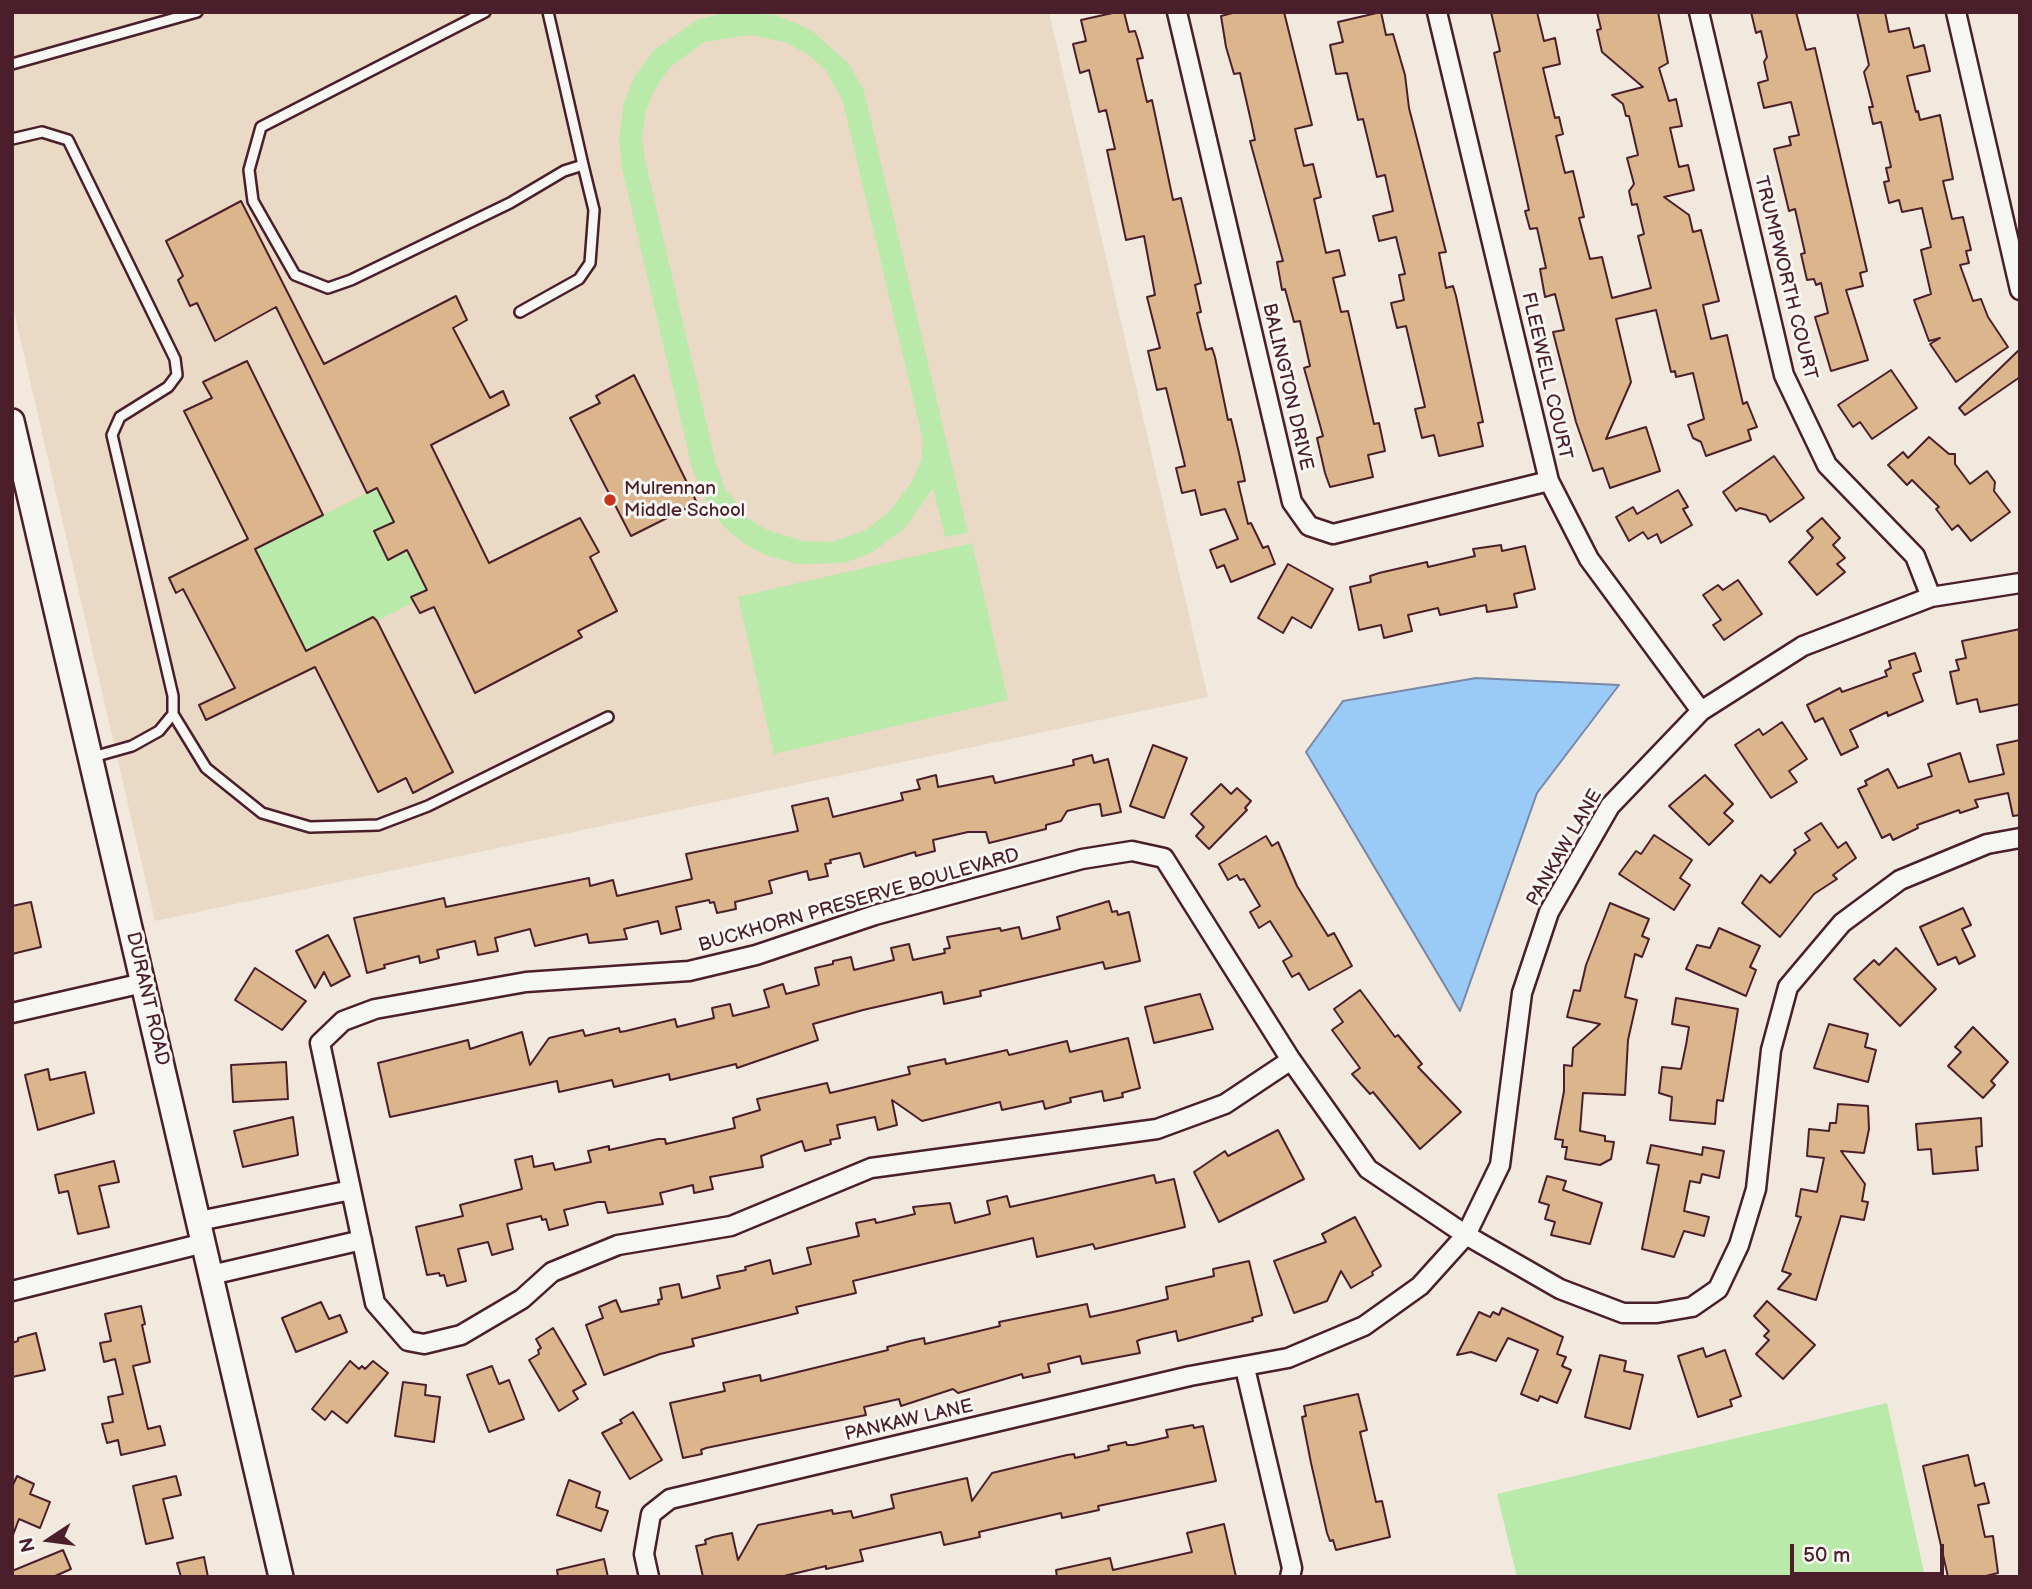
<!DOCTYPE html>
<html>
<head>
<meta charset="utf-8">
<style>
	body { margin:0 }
	#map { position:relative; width:2032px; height:1589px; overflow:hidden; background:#f1e9de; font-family:"Balsamiq Sans",sans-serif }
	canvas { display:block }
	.frame { position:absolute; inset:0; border:14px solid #4a1f2b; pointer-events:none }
	.north { position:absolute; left:14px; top:1505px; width:70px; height:70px; -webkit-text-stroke:5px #f6f6f2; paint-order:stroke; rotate:257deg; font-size:19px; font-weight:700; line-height:28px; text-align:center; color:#4a1f2b }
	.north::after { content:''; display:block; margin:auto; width:24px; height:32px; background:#4a1f2b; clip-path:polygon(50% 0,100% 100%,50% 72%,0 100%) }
	.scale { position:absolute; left:1790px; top:1544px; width:154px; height:32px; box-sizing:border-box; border:4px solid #4a1f2b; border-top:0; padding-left:9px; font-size:21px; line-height:24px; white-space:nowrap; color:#4a1f2b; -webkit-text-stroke:5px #f6f6f2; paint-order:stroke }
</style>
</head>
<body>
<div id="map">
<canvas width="2032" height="1589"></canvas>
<div class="frame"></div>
<div class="north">N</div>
<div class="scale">50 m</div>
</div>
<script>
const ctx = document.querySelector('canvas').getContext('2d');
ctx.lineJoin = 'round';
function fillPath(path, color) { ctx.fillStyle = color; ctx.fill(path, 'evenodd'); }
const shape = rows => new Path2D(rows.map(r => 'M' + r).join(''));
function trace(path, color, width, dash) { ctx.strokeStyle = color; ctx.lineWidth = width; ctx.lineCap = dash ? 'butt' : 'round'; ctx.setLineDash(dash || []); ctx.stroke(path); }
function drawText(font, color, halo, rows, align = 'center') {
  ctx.font = font + ' "Balsamiq Sans",sans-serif'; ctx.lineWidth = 6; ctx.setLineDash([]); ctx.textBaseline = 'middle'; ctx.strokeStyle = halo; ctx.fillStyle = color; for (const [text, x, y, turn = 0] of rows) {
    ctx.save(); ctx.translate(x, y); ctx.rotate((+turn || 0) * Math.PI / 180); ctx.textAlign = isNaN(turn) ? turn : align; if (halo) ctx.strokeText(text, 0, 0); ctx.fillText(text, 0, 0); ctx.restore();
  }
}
const built = shape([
	[12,12,1049,12,1208,697,155,921,12,303]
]);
const green = shape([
	[727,12,776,15,811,30,849,64,864,91,968,533,945,537,933,488,905,528,871,553,844,563,798,564,768,556,745,544,722,525,704,497,692,468,622,168,619,139,624,103,635,76,654,50,697,20],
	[750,35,785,42,809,55,826,71,843,102,923,440,921,460,913,480,891,510,866,530,832,542,803,541,767,530,749,519,725,489,716,464,645,160,642,137,645,115,652,94,669,68,704,42],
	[377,488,394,522,374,532,388,560,407,550,427,590,412,597,414,602,375,622,373,618,306,651,255,549],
	[972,543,1008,700,774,754,738,597],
	[1887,1403,1925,1577,1517,1577,1497,1494]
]);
const water = shape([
	[1476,678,1619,685,1537,793,1460,1011,1306,752,1343,701,1476,678]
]);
const building = shape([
	[1117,12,1124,12,1129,32,1135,31,1138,40,1143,58,1137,59,1147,102,1152,100,1173,200,1181,198,1201,283,1195,285,1201,312,1197,313,1206,350,1212,348,1215,357,1228,420,1231,419,1239,453,1245,481,1238,482,1248,524,1251,523,1263,548,1268,546,1275,564,1231,582,1224,565,1217,568,1210,550,1238,539,1225,509,1201,515,1195,490,1182,493,1176,468,1185,466,1166,388,1157,390,1148,351,1160,348,1147,297,1155,295,1144,236,1126,240,1107,150,1115,149,1106,110,1099,112,1089,70,1080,73,1073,44,1086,41,1081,20,1117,12],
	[1236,12,1284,12,1312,125,1295,129,1304,166,1313,164,1321,197,1314,199,1326,253,1339,250,1345,275,1333,278,1341,312,1348,311,1374,424,1379,423,1385,451,1368,455,1373,477,1330,487,1325,473,1317,438,1323,436,1304,368,1310,366,1300,321,1294,322,1285,289,1282,290,1277,262,1283,261,1250,141,1255,140,1251,121,1240,73,1234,74,1226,47,1221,16,1236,12],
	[1381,12,1386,35,1393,34,1405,75,1409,108,1446,252,1439,253,1446,288,1453,286,1456,296,1483,422,1478,423,1483,446,1439,456,1434,435,1422,438,1415,409,1425,407,1406,326,1397,328,1391,303,1404,300,1399,275,1405,274,1396,237,1379,241,1373,216,1393,211,1385,175,1377,177,1363,119,1358,120,1347,73,1336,74,1330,45,1343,42,1338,22,1381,12],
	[1491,12,1537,12,1544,41,1555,38,1560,64,1543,68,1555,118,1559,117,1563,134,1556,136,1565,173,1573,171,1584,217,1579,218,1590,259,1602,257,1612,298,1651,288,1638,236,1644,234,1637,204,1632,205,1629,191,1634,184,1627,158,1638,155,1629,116,1626,116,1623,104,1612,95,1643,87,1602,52,1597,30,1601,29,1597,12,1658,12,1668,63,1659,68,1669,101,1676,99,1682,126,1670,128,1679,167,1688,165,1694,190,1664,197,1689,215,1693,232,1701,230,1719,301,1703,305,1711,339,1727,335,1743,404,1747,402,1757,427,1748,430,1751,440,1706,456,1701,442,1693,438,1688,425,1704,419,1693,373,1676,377,1675,371,1671,372,1656,310,1616,319,1631,382,1606,439,1646,427,1660,471,1610,488,1603,468,1593,471,1576,422,1553,332,1564,330,1555,294,1545,297,1540,269,1546,268,1537,228,1530,229,1525,211,1529,210,1494,53,1500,51,1491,12],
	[1751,12,1796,12,1806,50,1815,48,1867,271,1860,273,1863,286,1846,290,1868,360,1831,371,1815,317,1828,313,1821,283,1816,285,1814,279,1807,280,1801,254,1805,253,1795,209,1789,211,1774,149,1791,145,1789,137,1799,135,1791,102,1764,108,1758,83,1768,80,1764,62,1767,57,1761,31,1756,33,1751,12],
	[1857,12,1885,12,1889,32,1909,28,1914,48,1924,45,1930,71,1907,76,1916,112,1918,111,1920,120,1940,115,1953,179,1943,181,1952,219,1963,217,1971,250,1966,251,1969,263,1960,265,1973,301,1981,299,1988,317,2008,347,1956,382,1930,344,1940,338,1929,341,1914,300,1931,294,1921,250,1931,247,1922,208,1902,212,1899,200,1889,203,1884,182,1889,181,1886,168,1891,167,1881,122,1873,124,1869,107,1873,107,1864,72,1869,65,1857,12],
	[241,201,324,364,456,296,467,320,453,328,490,398,503,391,509,405,431,445,489,563,580,518,599,552,590,557,617,611,578,631,582,637,475,693,434,607,420,613,411,597,427,590,407,550,388,560,374,531,394,522,377,488,367,493,276,307,215,341,197,303,190,306,178,280,183,276,166,241,241,201],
	[2020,349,2020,377,1965,415,1959,408,2020,349],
	[247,361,323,515,255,549,306,651,373,617,377,621,453,772,413,793,406,778,378,792,315,667,206,720,199,705,235,688,183,589,176,593,169,578,248,539,184,411,212,398,203,382,247,361],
	[1891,370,1917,408,1872,439,1860,422,1853,427,1838,405,1891,370],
	[634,375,697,503,631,536,570,418,600,403,596,396,634,375],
	[1929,437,1949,454,1955,454,1955,464,1970,484,1987,471,1995,482,1994,491,2010,512,1971,541,1958,525,1952,530,1936,509,1939,507,1912,480,1907,485,1888,465,1903,452,1908,458,1929,437],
	[1774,456,1804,498,1770,522,1766,515,1740,508,1736,511,1723,492,1774,456],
	[1678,490,1688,507,1683,509,1692,525,1661,543,1657,534,1648,539,1643,532,1629,541,1616,517,1633,507,1637,514,1678,490],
	[1822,518,1840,538,1833,545,1845,558,1837,564,1845,572,1817,595,1789,562,1813,538,1807,531,1822,518],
	[1501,545,1502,551,1525,546,1535,589,1514,594,1517,607,1487,612,1486,605,1440,615,1438,608,1408,615,1412,631,1384,638,1381,625,1359,630,1350,587,1371,582,1370,576,1379,573,1427,562,1428,567,1475,556,1473,549,1501,545],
	[1288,564,1333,589,1311,628,1292,617,1283,633,1258,618,1288,564],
	[1738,580,1762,614,1724,640,1713,625,1721,620,1703,595,1718,585,1723,590,1738,580],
	[2020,629,2020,704,1980,712,1977,699,1957,704,1950,672,1959,670,1956,660,1966,658,1962,641,2020,629],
	[1915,653,1921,671,1913,674,1923,701,1888,716,1887,712,1850,730,1858,747,1841,755,1823,718,1815,722,1807,705,1840,688,1842,692,1887,676,1885,671,1891,668,1889,661,1915,653],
	[1782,722,1807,759,1789,771,1797,782,1771,798,1735,745,1759,729,1763,735,1782,722],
	[2020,740,2020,815,2013,816,2008,793,1975,800,1978,807,1960,813,1959,810,1917,825,1918,828,1893,840,1890,834,1882,838,1858,789,1867,785,1865,781,1888,769,1898,788,1932,776,1928,764,1960,753,1969,782,2004,774,1997,745,2020,740],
	[1153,745,1187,758,1164,818,1130,806,1153,745],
	[1092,755,1094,763,1108,759,1121,812,1102,816,1100,804,1092,805,1067,811,1061,821,1046,825,1046,829,989,843,986,832,968,832,933,840,935,851,916,856,915,852,864,867,860,853,830,860,831,863,825,864,828,876,809,880,807,871,776,879,769,881,772,893,735,902,736,909,717,913,714,902,710,903,709,900,676,907,681,929,661,934,658,921,624,929,627,939,589,943,587,934,535,946,530,929,495,938,498,951,478,955,475,941,437,950,439,958,420,963,419,956,384,965,385,968,367,973,354,918,444,898,446,907,589,878,590,886,613,880,617,896,692,879,686,854,798,831,792,806,828,798,833,817,903,800,901,793,920,789,917,780,936,775,938,787,993,776,995,783,1074,765,1073,760,1092,755],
	[1705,775,1733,804,1724,813,1733,821,1709,845,1669,806,1705,775],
	[1221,784,1231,794,1237,788,1251,801,1245,808,1247,810,1209,849,1196,836,1204,827,1191,814,1221,784],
	[1821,823,1838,848,1846,842,1856,858,1833,875,1837,879,1814,894,1780,937,1742,903,1761,875,1770,883,1796,853,1794,850,1810,840,1805,833,1821,823],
	[1654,835,1692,860,1680,878,1690,885,1674,910,1619,874,1636,851,1641,854,1654,835],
	[1266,836,1272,846,1278,842,1297,886,1328,936,1334,933,1352,966,1309,990,1299,973,1292,977,1283,961,1292,956,1270,921,1259,928,1250,912,1260,906,1244,879,1240,880,1237,875,1228,880,1219,864,1266,836],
	[1109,901,1112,912,1117,911,1118,915,1129,912,1140,961,1105,969,1103,962,980,991,981,996,944,1004,942,992,863,1010,813,1024,818,1040,737,1068,736,1064,670,1080,669,1074,614,1087,612,1080,559,1092,557,1081,390,1117,378,1063,468,1040,470,1049,522,1032,530,1065,549,1038,583,1030,585,1036,619,1028,620,1032,626,1031,675,1019,677,1027,714,1018,712,1008,730,1004,733,1016,769,1007,764,990,783,984,786,994,819,985,815,968,833,964,833,961,851,957,854,970,894,960,891,948,909,944,913,960,945,953,944,949,950,948,947,937,1000,928,1001,931,1019,927,1022,939,1060,929,1057,917,1109,901],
	[31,902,41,947,12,954,12,906,31,902],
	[1610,903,1649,919,1642,936,1649,939,1642,957,1635,954,1625,997,1637,1000,1628,1040,1625,1095,1583,1093,1580,1131,1605,1136,1605,1141,1614,1142,1611,1159,1600,1165,1565,1159,1567,1147,1562,1147,1563,1140,1555,1139,1564,1091,1564,1065,1572,1066,1573,1048,1600,1024,1567,1017,1574,990,1580,991,1586,965,1610,903],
	[1963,908,1971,925,1962,929,1975,956,1959,964,1956,957,1938,965,1920,927,1963,908],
	[1719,928,1760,946,1750,967,1756,970,1746,996,1686,969,1697,945,1710,948,1719,928],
	[328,935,350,976,331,986,324,972,315,988,296,951,328,935],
	[1896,948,1936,989,1900,1026,1854,979,1874,960,1879,965,1896,948],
	[255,968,306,1001,282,1030,235,1000,255,968],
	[1360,990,1395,1037,1398,1035,1422,1064,1418,1067,1461,1112,1420,1149,1373,1092,1370,1094,1352,1074,1360,1068,1332,1030,1343,1022,1334,1009,1360,990],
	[1200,994,1213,1029,1154,1043,1145,1007,1200,994],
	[1676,998,1738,1009,1723,1101,1717,1100,1715,1124,1670,1120,1672,1097,1659,1093,1662,1067,1681,1069,1686,1045,1689,1027,1672,1024,1676,998],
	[1829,1024,1868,1034,1865,1047,1876,1050,1868,1082,1814,1068,1829,1024],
	[1973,1027,2008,1062,1991,1081,1995,1085,1983,1098,1948,1066,1961,1052,1955,1047,1973,1027],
	[1128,1038,1140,1088,1122,1093,1123,1097,1104,1101,1102,1091,1070,1098,1071,1102,1045,1109,1043,1101,1002,1110,1000,1102,922,1121,892,1100,897,1125,878,1130,875,1117,837,1125,840,1138,830,1140,831,1144,805,1151,802,1141,761,1156,763,1167,710,1177,713,1189,694,1193,693,1185,660,1193,663,1204,608,1213,605,1202,598,1202,564,1210,568,1225,549,1230,546,1219,542,1220,541,1216,507,1224,513,1249,492,1255,488,1242,458,1249,466,1281,447,1286,444,1275,440,1276,439,1273,427,1275,416,1227,463,1216,460,1205,522,1189,515,1160,532,1156,534,1167,553,1163,555,1170,591,1162,588,1151,609,1146,609,1150,658,1139,665,1139,666,1144,735,1128,733,1118,760,1110,757,1099,827,1083,830,1093,910,1074,908,1067,945,1059,946,1064,1007,1050,1009,1055,1067,1041,1070,1052,1128,1038],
	[286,1062,288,1099,233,1102,231,1065,286,1062],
	[48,1069,50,1080,85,1072,94,1113,38,1130,25,1075,48,1069],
	[1838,1104,1868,1106,1869,1129,1864,1153,1841,1151,1865,1184,1862,1201,1868,1202,1864,1220,1841,1216,1816,1300,1778,1289,1791,1274,1782,1271,1801,1217,1796,1216,1801,1189,1817,1192,1824,1158,1807,1156,1809,1129,1829,1131,1830,1123,1836,1123,1838,1104],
	[293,1117,298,1155,243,1167,234,1131,293,1117],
	[1981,1118,1982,1146,1976,1147,1978,1170,1933,1174,1931,1149,1918,1150,1916,1124,1981,1118],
	[1278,1130,1304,1179,1219,1222,1194,1172,1225,1151,1228,1156,1278,1130],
	[1651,1145,1702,1155,1703,1147,1724,1151,1719,1178,1702,1174,1700,1183,1690,1181,1684,1211,1709,1217,1704,1236,1684,1231,1674,1257,1642,1249,1659,1165,1647,1163,1651,1145],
	[114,1161,119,1182,99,1186,109,1227,78,1234,68,1191,59,1193,55,1175,114,1161],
	[1154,1175,1156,1183,1174,1179,1185,1227,1095,1249,1093,1244,1037,1257,1033,1238,853,1281,856,1293,796,1307,798,1313,692,1339,694,1346,660,1354,604,1375,586,1325,603,1318,599,1307,616,1300,621,1312,659,1304,658,1300,662,1299,660,1288,679,1284,682,1298,720,1288,717,1276,746,1270,745,1267,770,1260,773,1274,811,1264,807,1248,859,1236,856,1223,875,1219,876,1223,881,1222,915,1214,913,1207,950,1203,955,1223,990,1214,987,1201,1007,1196,1010,1207,1154,1175],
	[1547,1176,1566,1181,1563,1190,1602,1203,1590,1244,1551,1235,1555,1222,1545,1219,1549,1205,1539,1202,1547,1176],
	[1355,1217,1381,1266,1372,1272,1373,1275,1351,1288,1341,1271,1327,1301,1294,1313,1274,1261,1326,1242,1322,1234,1355,1217],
	[1249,1261,1262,1315,1252,1318,1253,1321,1178,1341,1176,1331,1142,1339,1137,1341,1140,1353,1082,1364,1080,1356,1048,1364,1050,1372,1023,1378,1022,1374,958,1393,953,1389,901,1406,899,1399,864,1407,866,1415,706,1448,701,1450,702,1454,683,1458,670,1403,725,1391,723,1383,760,1375,761,1381,888,1350,887,1347,910,1341,924,1338,925,1344,1000,1326,999,1322,1087,1304,1090,1317,1122,1310,1168,1299,1166,1287,1214,1276,1213,1269,1249,1261],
	[1767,1301,1815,1345,1783,1379,1756,1354,1769,1340,1764,1336,1769,1331,1754,1316,1767,1301],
	[321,1302,329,1319,340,1315,347,1332,296,1352,282,1318,321,1302],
	[141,1306,145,1324,142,1325,150,1362,133,1366,148,1429,160,1426,165,1445,121,1455,118,1440,107,1443,102,1424,113,1422,108,1397,123,1394,115,1359,104,1362,100,1343,111,1341,105,1314,141,1306],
	[1502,1308,1563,1337,1557,1354,1566,1357,1562,1366,1571,1370,1557,1403,1540,1396,1538,1401,1521,1394,1538,1350,1508,1338,1496,1361,1471,1352,1457,1355,1479,1312,1490,1317,1493,1312,1499,1315,1502,1308],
	[553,1328,586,1384,573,1391,578,1399,559,1411,529,1360,539,1354,538,1350,541,1348,536,1339,553,1328],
	[36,1333,45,1370,12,1377,12,1343,18,1341,18,1338,36,1333],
	[1703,1348,1706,1357,1725,1350,1741,1396,1730,1400,1732,1406,1698,1417,1678,1356,1703,1348],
	[1600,1355,1626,1361,1624,1371,1643,1375,1630,1429,1585,1417,1600,1355],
	[350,1361,359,1369,362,1366,365,1369,373,1361,388,1373,347,1423,332,1411,325,1420,312,1409,350,1361],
	[492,1366,499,1384,509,1380,524,1419,489,1432,467,1375,492,1366],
	[403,1382,426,1385,425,1395,440,1397,434,1442,395,1436,403,1382],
	[1358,1394,1367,1430,1360,1432,1376,1502,1382,1501,1390,1537,1336,1550,1333,1540,1330,1541,1327,1533,1311,1463,1302,1417,1306,1416,1304,1406,1358,1394],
	[633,1412,662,1460,630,1479,602,1433,622,1423,620,1420,633,1412],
	[1193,1425,1194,1428,1203,1426,1216,1481,1098,1506,1099,1510,1062,1518,1061,1513,979,1532,980,1537,944,1545,941,1532,860,1550,863,1561,826,1569,826,1566,780,1577,703,1577,696,1546,706,1544,705,1540,713,1537,732,1533,738,1560,758,1525,832,1510,833,1514,851,1511,853,1518,894,1508,891,1495,967,1478,972,1501,992,1473,1067,1455,1074,1454,1075,1458,1109,1450,1108,1446,1126,1442,1127,1445,1133,1445,1168,1437,1166,1430,1193,1425],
	[1968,1455,1975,1486,1984,1483,1989,1503,1978,1505,1985,1537,1993,1536,1998,1573,1982,1577,1948,1577,1923,1466,1968,1455],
	[17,1476,34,1484,30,1494,50,1502,40,1528,19,1519,13,1535,12,1487,17,1476],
	[176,1476,181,1495,163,1499,173,1538,146,1544,133,1486,176,1476],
	[569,1480,600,1492,596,1507,608,1511,601,1531,557,1515,569,1480],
	[1224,1524,1236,1577,1057,1577,1056,1570,1110,1558,1113,1570,1192,1552,1187,1533,1224,1524],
	[63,1550,71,1569,53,1577,12,1577,12,1571,63,1550],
	[204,1557,208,1577,181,1577,177,1563,204,1557],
	[604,1559,608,1577,558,1577,557,1570,604,1559]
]);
const service = shape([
	[485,12,261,127,249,170,253,201,295,275,328,288,351,280,510,203,564,171,583,165,548,12],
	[12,64,197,12],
	[12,139,42,132,68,140,175,359,177,375,168,387,120,417,112,435,173,696,173,714,159,731,132,746,93,757],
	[520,312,579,279,590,263,594,210,583,165],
	[173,714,206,768,262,813,310,827,378,825,428,806,608,717]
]);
const minor = shape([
	[1177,12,1292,502,1309,526,1333,534,1549,481],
	[1437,12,1549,481,1589,559,1701,711],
	[1699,12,1784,375,1827,465,1915,556,1931,597],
	[1956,12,2020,290],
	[12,1013,143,983],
	[1291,1060,1225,1104,1157,1129,871,1168,731,1226,618,1245,552,1272,522,1299,461,1335,424,1344,408,1341,375,1303,320,1043,343,1021,375,1009,526,982,689,971,756,955,875,915,1082,859,1132,851,1164,858,1291,1060,1368,1169,1466,1235,1560,1289,1623,1313,1657,1313,1692,1307,1718,1289,1739,1245,1756,1189,1771,1050,1788,987,1842,923,1900,880,1987,844,2020,838],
	[199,1221,351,1190],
	[211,1275,362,1240],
	[12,1291,204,1243],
	[1245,1368,1292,1568,1290,1577],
	[649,1577,644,1554,651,1514,670,1499,1190,1376,1288,1358,1364,1326,1420,1286,1466,1235,1500,1165,1522,993,1549,912,1610,806,1701,711,1803,646,1931,597,2020,583]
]);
const tertiary = shape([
	[12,421,281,1577]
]);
const markers = [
	[610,500,7,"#c8321e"]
];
const streetNames = [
	["TRUMPWORTH COURT",1785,278,76],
	["FLEEWELL COURT",1546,376,77],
	["BALINGTON DRIVE",1287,387,77],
	["PANKAW LANE",1565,848,-60],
	["BUCKHORN PRESERVE BOULEVARD",859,901,-16],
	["DURANT ROAD",147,999,77],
	["PANKAW LANE",909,1421,-13]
];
const poiNames = [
	["Mulrennan",624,489],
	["Middle School",624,511]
];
fillPath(built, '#ead9c5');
fillPath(green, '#b9eaaa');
fillPath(water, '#9acbf6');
trace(water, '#7a86a5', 2);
fillPath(building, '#dbb58c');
trace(building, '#4a1f2b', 2);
trace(service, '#4a1f2b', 14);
trace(minor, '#4a1f2b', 23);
trace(tertiary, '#4a1f2b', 28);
trace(service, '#f6f6f2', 9);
trace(minor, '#f6f6f2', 18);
trace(tertiary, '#f6f6f2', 23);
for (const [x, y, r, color] of markers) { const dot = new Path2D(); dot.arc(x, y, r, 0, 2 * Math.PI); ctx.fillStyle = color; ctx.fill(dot); trace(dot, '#f6f6f2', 2.5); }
drawText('19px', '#4a1f2b', '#f6f6f2', streetNames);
drawText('19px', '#4a1f2b', '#f6f6f2', poiNames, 'left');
</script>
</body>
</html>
